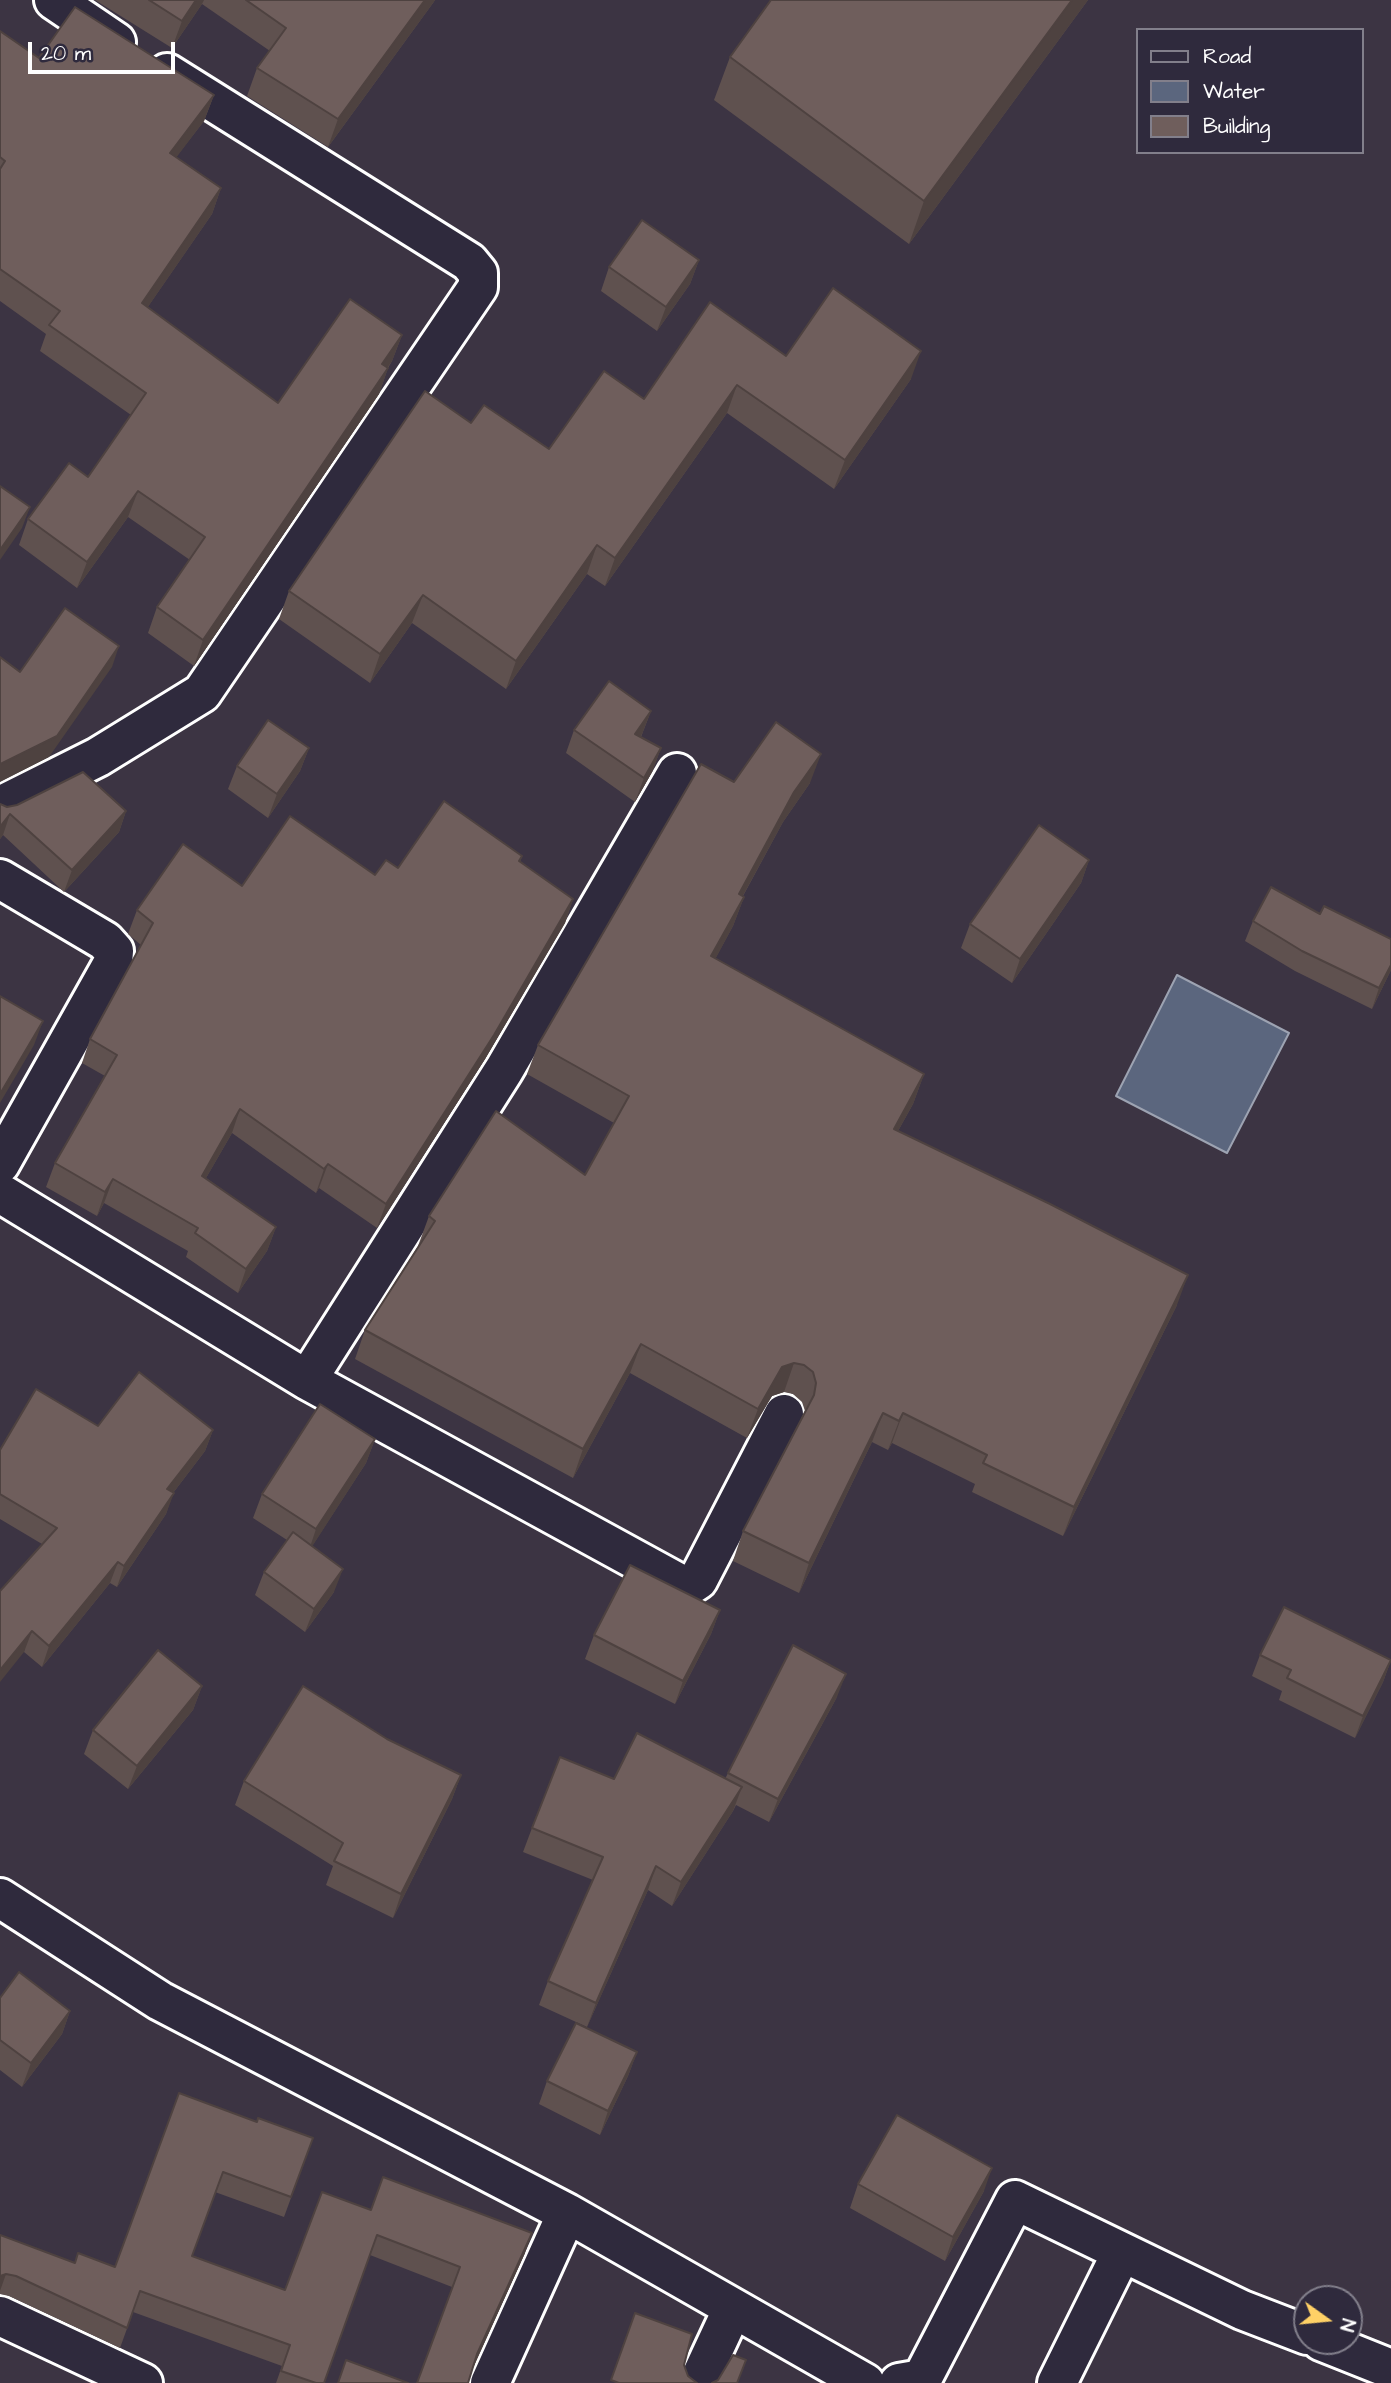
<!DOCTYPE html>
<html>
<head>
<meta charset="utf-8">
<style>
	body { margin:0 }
	#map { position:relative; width:1391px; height:2383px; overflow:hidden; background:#3c3443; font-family:"Architects Daughter",sans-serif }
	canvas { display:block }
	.legend { position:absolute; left:1136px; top:28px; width:228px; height:126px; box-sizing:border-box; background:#2f2a3d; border:2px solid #827f8b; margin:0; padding:9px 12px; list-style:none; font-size:21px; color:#fff }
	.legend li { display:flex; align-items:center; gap:14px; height:35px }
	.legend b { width:35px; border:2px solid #827f8b }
	.north { position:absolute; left:1293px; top:2285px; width:70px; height:70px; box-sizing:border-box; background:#2f2a3d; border:2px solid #827f8b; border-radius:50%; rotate:105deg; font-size:19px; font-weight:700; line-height:28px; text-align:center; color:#fff }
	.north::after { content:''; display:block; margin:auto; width:24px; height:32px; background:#ffd166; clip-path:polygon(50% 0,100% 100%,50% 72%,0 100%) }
	.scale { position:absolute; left:28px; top:42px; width:147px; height:32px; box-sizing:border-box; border:4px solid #fff; border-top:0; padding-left:9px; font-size:21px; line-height:24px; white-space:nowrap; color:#fff; -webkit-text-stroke:5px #2f2a3d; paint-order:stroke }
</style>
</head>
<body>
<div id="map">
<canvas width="1391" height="2383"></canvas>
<ul class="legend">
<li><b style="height:9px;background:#2f2a3d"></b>Road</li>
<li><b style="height:19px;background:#5b667e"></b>Water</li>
<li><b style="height:19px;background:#6f5e5c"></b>Building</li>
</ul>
<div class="north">N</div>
<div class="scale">20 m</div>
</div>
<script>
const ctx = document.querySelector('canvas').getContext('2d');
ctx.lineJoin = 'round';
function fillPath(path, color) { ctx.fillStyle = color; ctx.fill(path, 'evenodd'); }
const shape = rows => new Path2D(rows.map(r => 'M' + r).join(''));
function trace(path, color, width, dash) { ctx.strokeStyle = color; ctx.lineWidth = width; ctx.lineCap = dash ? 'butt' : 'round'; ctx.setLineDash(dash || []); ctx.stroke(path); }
const water = shape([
	[1177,975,1289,1033,1227,1153,1116,1096,1177,975]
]);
const minor = shape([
	[54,0,116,42],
	[0,806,98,757,202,693,478,287,478,273,469,262,167,73],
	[0,879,105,941,114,951,113,963,0,1164],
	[0,1193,307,1380,682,1585,692,1584,698,1580,784,1414],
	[307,1380,504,1070,677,773],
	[0,1898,160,2001,567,2213,865,2383],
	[0,2316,143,2383],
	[1321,2341,1391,2369],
	[490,2383,567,2213],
	[698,2383,733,2308],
	[899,2383,922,2379,1015,2200,1242,2310,1307,2335],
	[1057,2383,1122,2252]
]);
const wall = shape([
	[95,0,435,0,433,3,328,147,247,96,257,68,270,51,202,4,172,48],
	[771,0,1088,0,909,244,714,100,730,57],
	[0,31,39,58,214,95,204,121,176,157,221,188,212,214,147,308,278,403,402,335,392,361,388,368,379,394,194,666,148,633,157,607,190,560,128,517,77,588,19,545,28,519,88,477,131,415,40,351,46,334,0,301],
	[699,260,690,284,657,331,601,291,609,267],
	[786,356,911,379,834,489,727,413,605,586,587,574,506,689,412,623,370,683,279,619,289,591,471,423,549,449],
	[651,711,641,737,661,748,652,772,635,802,566,753,574,730],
	[309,748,300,771,268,818,228,789,237,766],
	[734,782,810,783,783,822,743,896,744,897,733,926,715,959,924,1074,913,1104,898,1131,1177,1305,1063,1536,972,1492,975,1484,892,1443,888,1450,872,1442,799,1593,733,1561,743,1531,805,1411,802,1402,793,1394,784,1392,772,1396,747,1438,630,1373,573,1478,355,1359,365,1330,419,1246,418,1246,429,1216,585,1175,614,1123,527,1074,538,1045],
	[0,804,7,807,126,811,119,832,64,892,3,835,0,839],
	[522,856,520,862,573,899,565,923,485,1059,377,1228,319,1188,316,1193,232,1133,206,1178,276,1227,267,1251,238,1293,186,1257,188,1251,104,1203,97,1216,46,1187,55,1163,105,1076,82,1063,90,1039,141,945,128,934,137,910,242,886,375,875,398,868],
	[1089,860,1081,883,1012,983,961,948,970,924],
	[1320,914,1391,939,1391,970,1372,1009,1295,971,1245,941,1253,921],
	[98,1426,213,1430,205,1451,173,1493,166,1514,117,1587,110,1583,42,1667,24,1652,42,1544,0,1519,0,1450],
	[375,1439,366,1463,312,1546,334,1592,305,1632,255,1595,264,1572,287,1540,253,1518,262,1494],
	[720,1610,711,1634,675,1704,585,1659,594,1635],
	[1260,1655,1391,1660,1383,1682,1355,1738,1279,1700,1282,1691,1252,1676],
	[202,1686,193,1710,128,1789,84,1754,93,1730],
	[837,1697,769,1822,736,1805,733,1811,672,1906,648,1890,587,2027,539,2005,548,1981,593,1880,523,1852,532,1828,614,1779,725,1779,728,1773],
	[387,1739,461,1775,452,1799,393,1918,326,1885,333,1866,235,1805,244,1781],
	[0,1998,70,2011,62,2034,22,2087,0,2070],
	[637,2052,628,2076,600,2135,539,2104,547,2081],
	[257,2122,313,2138,284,2217,215,2192,192,2256,285,2290,371,2210,525,2253,474,2366,452,2287,370,2255,324,2383,276,2383,282,2366,133,2312,120,2348,9,2296,0,2294,0,2235,75,2263,115,2267],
	[858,2184,984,2191,945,2261,850,2208]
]);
const shadedWall = shape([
	[196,0,204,0,202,4,172,48,182,21],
	[425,0,435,0,433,3,328,147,338,119],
	[1072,0,1088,0,909,244,924,201],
	[214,95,204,121,160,179,170,153],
	[221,188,212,214,132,330,142,303],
	[699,260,690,284,657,331,666,307],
	[402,335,392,361,372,390,382,364],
	[921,351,911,379,834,489,845,460],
	[388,368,379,394,194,666,203,640],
	[737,385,727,413,605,586,615,558],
	[138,491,128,517,77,588,87,562],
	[30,507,22,528,0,560,0,550],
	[597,545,587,574,506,689,516,661],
	[423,595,412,623,370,683,380,654],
	[119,646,112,667,49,757,0,782,0,764],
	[651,711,642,734,626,757,635,734],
	[309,748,300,771,268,818,277,794],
	[661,748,652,772,635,802,644,778],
	[821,754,810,783,783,822,728,923,739,894,794,792],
	[126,811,119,832,64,892,72,870],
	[10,814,3,835,0,839,0,827],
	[1089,860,1081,883,1012,983,1020,959],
	[744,897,733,926,701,986,711,956],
	[573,899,565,923,485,1059,377,1228,386,1204],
	[1391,965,1391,970,1372,1009,1379,988],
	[43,1021,34,1045,0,1103,0,1094],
	[924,1074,913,1104,883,1158,894,1129],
	[240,1109,232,1133,194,1199,202,1176],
	[328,1164,319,1188,316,1193,324,1169],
	[113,1179,104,1203,97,1216,105,1192],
	[276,1227,267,1251,238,1293,246,1269],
	[1188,1275,1177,1305,1063,1536,1074,1507],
	[641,1344,630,1373,573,1478,583,1449],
	[794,1363,784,1392,772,1396,747,1438,758,1409,782,1367],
	[883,1413,872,1442,799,1593,809,1563],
	[903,1413,892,1443,888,1450,899,1421],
	[213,1430,205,1451,160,1510,167,1489],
	[375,1439,366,1463,308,1553,316,1529],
	[174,1493,166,1514,117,1587,124,1566],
	[118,1562,110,1583,42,1667,49,1646],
	[343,1569,334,1592,305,1632,314,1609],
	[720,1610,711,1634,675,1704,683,1681],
	[32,1631,24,1652,0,1682,0,1670],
	[1391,1660,1383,1682,1355,1738,1363,1716],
	[846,1674,837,1697,769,1822,778,1799],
	[202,1686,193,1710,128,1789,137,1766],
	[461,1775,452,1799,393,1918,401,1894],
	[742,1787,733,1811,672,1906,681,1882],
	[656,1866,648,1890,587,2027,596,2003],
	[70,2011,62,2034,22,2087,31,2063],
	[637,2052,628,2076,600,2135,608,2111],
	[992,2168,984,2191,945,2261,953,2237],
	[532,2233,525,2253,470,2374,477,2354],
	[6,2274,0,2291,0,2276]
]);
const building = shape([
	[149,0,196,0,182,21,149,0],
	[246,0,425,0,338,119,257,68,286,28,246,0],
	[771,0,1072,0,924,201,730,57,771,0],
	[75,7,214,95,170,153,221,188,142,303,278,403,350,299,402,335,382,364,388,368,203,640,157,607,205,537,138,491,87,562,28,519,69,463,88,477,146,393,49,325,60,311,0,269,0,169,5,161,0,157,0,31,39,58,75,7],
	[642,220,699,260,666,307,609,267,642,220],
	[833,288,921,351,845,460,737,385,615,558,597,545,516,661,423,595,380,654,289,591,425,391,471,423,484,405,549,449,604,371,644,399,710,302,786,356,833,288],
	[0,486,30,507,0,550,0,486],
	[65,608,119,646,57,736,0,764,0,657,20,672,65,608],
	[609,681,651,711,635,734,661,748,644,778,574,730,609,681],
	[268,720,309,748,277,794,237,766,268,720],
	[776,722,821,754,794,792,739,894,744,897,711,956,924,1074,894,1129,1050,1204,1188,1275,1074,1507,983,1463,987,1455,903,1413,899,1421,883,1413,809,1563,743,1531,814,1395,816,1383,813,1372,804,1365,794,1363,782,1367,758,1409,641,1344,583,1449,365,1330,435,1221,429,1216,496,1111,585,1175,629,1096,538,1045,701,764,734,782,776,722],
	[83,772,126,811,72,870,10,814,0,827,0,804,7,807,17,805,83,772],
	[444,801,522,856,519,861,573,899,494,1035,386,1204,328,1164,324,1169,240,1109,202,1176,276,1227,246,1269,195,1233,198,1228,113,1179,105,1192,55,1163,117,1055,90,1039,153,923,137,910,183,844,242,886,290,816,375,875,386,860,398,868,444,801],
	[1039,825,1089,860,1020,959,970,924,1039,825],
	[1271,887,1320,914,1324,906,1391,939,1391,965,1379,988,1302,951,1253,921,1271,887],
	[0,996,43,1021,0,1094,0,996],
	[139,1372,213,1430,167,1489,174,1493,124,1566,118,1562,49,1646,32,1631,0,1670,0,1591,57,1528,0,1494,0,1450,36,1389,98,1426,139,1372],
	[320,1404,375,1439,316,1529,262,1494,320,1404],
	[293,1532,343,1569,314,1609,264,1572,293,1532],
	[630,1565,720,1610,683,1681,594,1635,630,1565],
	[1284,1607,1391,1660,1363,1716,1287,1678,1291,1670,1260,1655,1284,1607],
	[793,1645,846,1674,778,1799,728,1773,793,1645],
	[158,1650,202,1686,137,1766,93,1730,158,1650],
	[303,1686,387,1739,461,1775,401,1894,334,1861,343,1843,244,1781,303,1686],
	[637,1733,742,1787,681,1882,656,1866,596,2003,548,1981,603,1857,532,1828,560,1757,614,1779,637,1733],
	[19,1972,70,2011,31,2063,0,2040,0,1998,19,1972],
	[576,2023,637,2052,608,2111,547,2081,576,2023],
	[179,2093,257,2122,258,2118,313,2138,291,2197,223,2172,192,2256,285,2290,322,2192,371,2210,383,2177,532,2233,477,2354,468,2383,417,2383,460,2267,377,2235,324,2383,316,2383,281,2371,290,2345,140,2291,127,2328,16,2276,6,2274,0,2276,0,2235,75,2263,78,2253,115,2267,179,2093],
	[897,2115,992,2168,953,2237,858,2184,897,2115],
	[635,2313,692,2334,684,2365,688,2376,697,2383,619,2383,611,2380,635,2313],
	[733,2355,746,2360,737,2383,712,2383,718,2380,733,2355],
	[346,2360,408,2383,338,2383,346,2360]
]);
fillPath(water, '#5b667e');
trace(water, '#9da3b2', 2);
trace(minor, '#fff', 44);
trace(minor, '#2f2a3d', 38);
fillPath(wall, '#5f514f');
fillPath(shadedWall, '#4e4240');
fillPath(building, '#6f5e5c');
trace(building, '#4e4240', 2);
</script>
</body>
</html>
